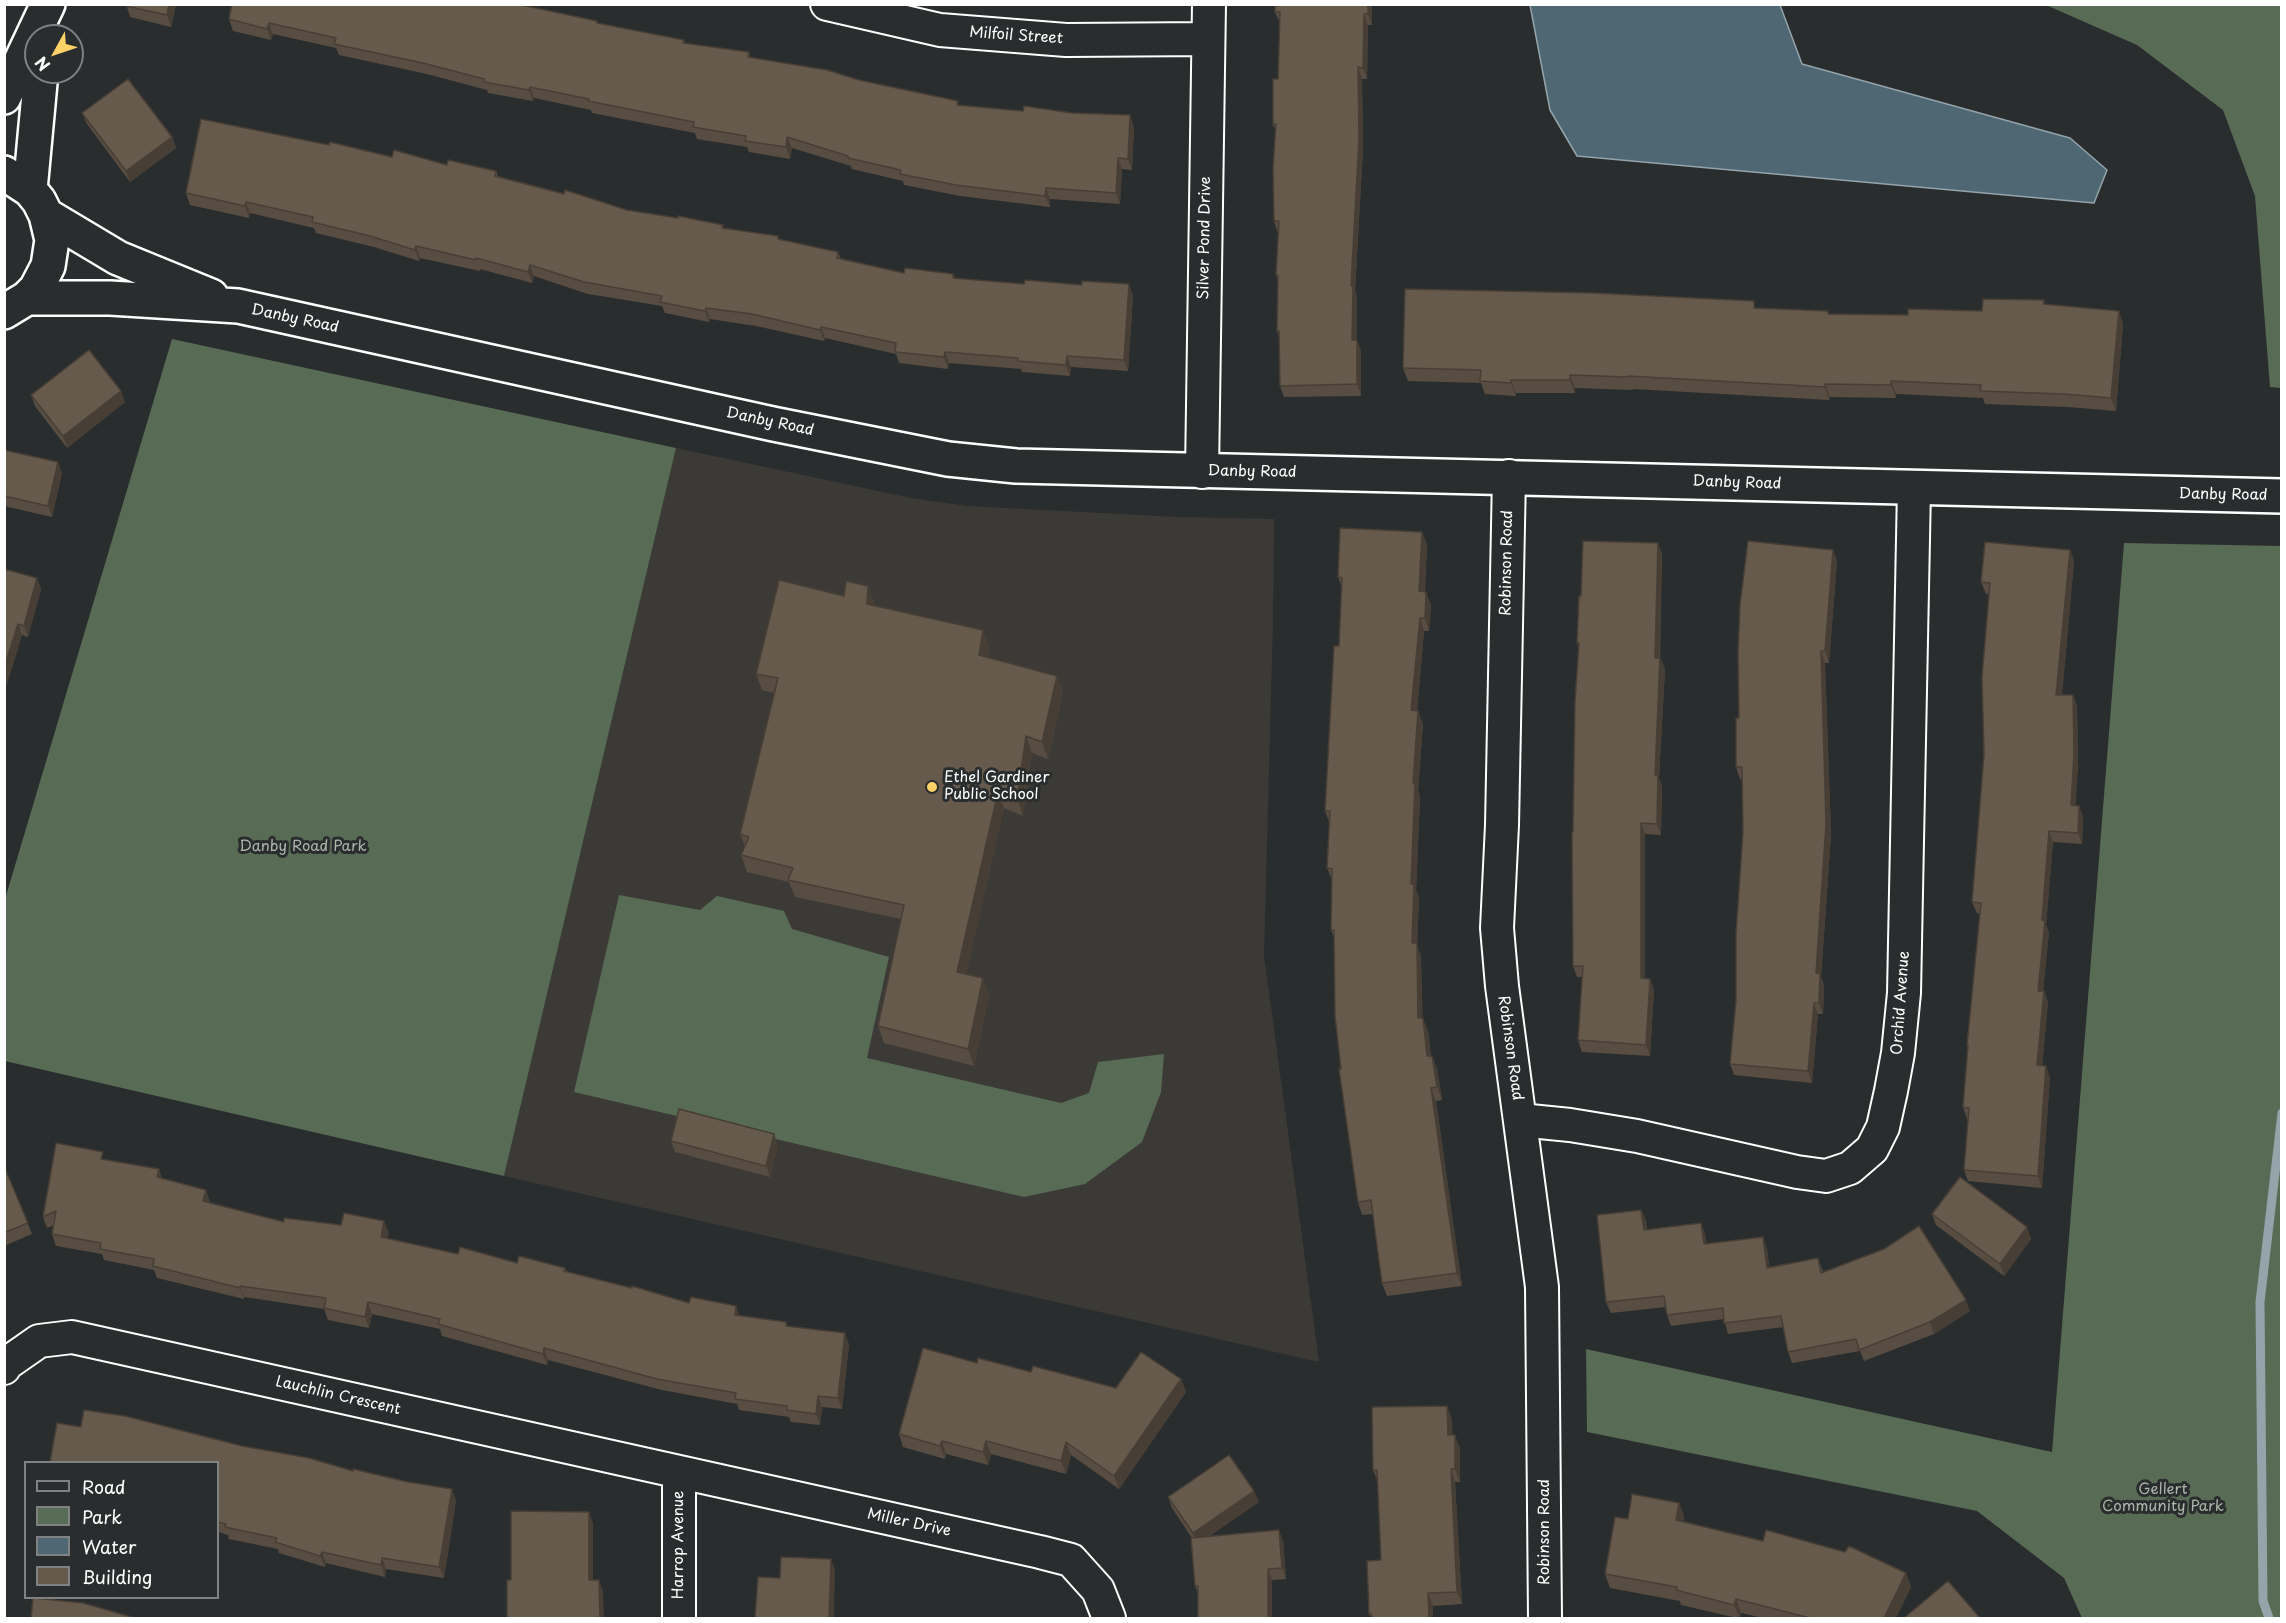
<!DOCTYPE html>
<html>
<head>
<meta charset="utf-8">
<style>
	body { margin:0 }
	#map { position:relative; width:2286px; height:1623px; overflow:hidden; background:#2a2d2e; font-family:"Playpen Sans",sans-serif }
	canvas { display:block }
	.frame { position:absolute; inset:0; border:6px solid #fff; pointer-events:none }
	.legend { position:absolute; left:24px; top:1461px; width:195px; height:138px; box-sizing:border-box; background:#2a2d2e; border:2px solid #7f8182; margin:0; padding:8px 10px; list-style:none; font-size:18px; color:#fff }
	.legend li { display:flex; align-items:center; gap:12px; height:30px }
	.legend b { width:30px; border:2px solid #7f8182 }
	.north { position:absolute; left:24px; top:24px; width:60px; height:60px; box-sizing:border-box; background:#2a2d2e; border:2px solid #7f8182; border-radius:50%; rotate:230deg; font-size:16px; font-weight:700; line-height:24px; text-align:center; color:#fff }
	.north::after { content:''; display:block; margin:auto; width:21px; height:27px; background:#ffd166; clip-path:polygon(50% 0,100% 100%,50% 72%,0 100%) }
</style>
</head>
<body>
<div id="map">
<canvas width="2286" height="1623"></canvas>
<div class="frame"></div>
<ul class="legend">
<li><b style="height:8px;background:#2a2d2e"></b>Road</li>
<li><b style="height:16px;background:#586b55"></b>Park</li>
<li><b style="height:16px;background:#4e6773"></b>Water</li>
<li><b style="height:16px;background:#665a4d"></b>Building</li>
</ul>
<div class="north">N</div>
</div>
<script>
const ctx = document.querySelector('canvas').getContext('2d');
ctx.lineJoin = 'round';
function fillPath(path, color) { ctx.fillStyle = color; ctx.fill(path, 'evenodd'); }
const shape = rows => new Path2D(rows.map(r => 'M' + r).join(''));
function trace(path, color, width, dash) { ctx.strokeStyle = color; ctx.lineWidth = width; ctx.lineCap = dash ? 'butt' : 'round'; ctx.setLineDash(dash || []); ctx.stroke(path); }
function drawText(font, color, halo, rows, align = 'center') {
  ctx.font = font + ' "Playpen Sans",sans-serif'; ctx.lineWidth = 6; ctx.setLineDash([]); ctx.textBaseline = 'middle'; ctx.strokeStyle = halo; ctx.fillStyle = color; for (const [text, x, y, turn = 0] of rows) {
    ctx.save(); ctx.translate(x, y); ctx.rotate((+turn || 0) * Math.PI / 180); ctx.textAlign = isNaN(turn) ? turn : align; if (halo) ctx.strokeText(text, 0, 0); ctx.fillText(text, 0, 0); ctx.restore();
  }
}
const built = shape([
	[676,448,911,498,967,506,1178,517,1274,519,1273,619,1264,955,1319,1362,504,1176]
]);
const green = shape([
	[2046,5,2281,5,2281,388,2270,387,2255,196,2223,110,2137,45],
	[172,339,676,448,504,1176,5,1061,5,899],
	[2124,543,2281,546,2281,1618,2082,1618,2064,1578,1977,1511,1587,1432,1586,1349,2052,1452],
	[619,895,700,910,717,896,784,911,792,929,889,957,867,1058,1061,1103,1089,1093,1098,1062,1164,1054,1161,1092,1142,1142,1085,1184,1024,1197,574,1092]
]);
const water = shape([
	[1530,5,1780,5,1802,64,2070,138,2107,170,2094,203,1577,156,1550,110,1530,5]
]);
const stream = shape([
	[2269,1618,2263,1601,2260,1302,2282,1113]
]);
const street = shape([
	[827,4,940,30,1066,40,1208,39],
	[1202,472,1209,4],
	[1509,476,1502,825,1497,928,1502,986,1542,1287,1545,1618],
	[1520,1120,1570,1125,1637,1136,1797,1172,1826,1176,1850,1168,1872,1149,1883,1127,1891,1091,1898,1053,1904,993,1914,488],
	[4,1368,6,1364,39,1341,72,1337,1040,1552,1071,1560,1098,1590,1109,1618],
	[679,1472,679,1618]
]);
const secondary = shape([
	[4,97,48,4],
	[4,173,30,190,39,201,46,215,52,240,48,266,36,289,27,298,4,312],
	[30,190,41,72],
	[46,215,118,258,211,296],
	[27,298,110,298,238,306,773,424,948,459,1016,466,2282,496]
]);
const wall = shape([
	[126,4,176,4,171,27,130,17],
	[1275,4,1372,4,1372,25,1368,25,1367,79,1362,79,1363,149,1355,291,1357,297,1357,340,1361,351,1361,396,1284,397,1280,386,1279,337,1277,331,1278,280,1276,275,1279,233,1278,233,1274,221,1276,131,1273,125,1278,79,1280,23,1275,12],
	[229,19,597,21,598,23,684,40,685,43,749,52,750,57,859,80,960,105,1134,127,1132,170,1122,169,1120,204,1050,199,1050,207,960,196,904,185,903,181,852,169,851,166,792,148,790,159,749,152,747,147,697,139,695,133,592,113,591,110,534,98,533,101,488,93,487,90,427,74,339,55,336,48,273,34,271,40,233,31],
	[82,113,172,137,176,148,130,182,87,124],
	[392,157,496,171,498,176,627,210,723,225,724,228,778,236,779,239,838,252,841,259,904,273,953,274,955,278,1133,296,1128,371,1071,367,1070,376,1022,372,1021,369,949,363,948,369,899,363,896,354,825,338,824,341,756,326,710,319,709,322,665,313,662,306,588,294,534,276,532,283,480,269,480,271,420,258,419,261,374,247,316,233,314,228,250,213,249,218,190,205,186,193],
	[2044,300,2045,305,2119,311,2123,324,2116,411,2068,407,1985,404,1983,398,1896,394,1896,398,1830,397,1829,400,1633,389,1633,390,1575,388,1575,393,1516,393,1516,396,1485,394,1481,383,1408,381,1403,368,1756,308,1828,311,1829,314,1908,315,1982,311],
	[31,395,125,402,67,448,35,406],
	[4,450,62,473,52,517,4,506],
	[1422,532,1427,545,1425,592,1431,605,1429,631,1424,631,1417,711,1423,724,1418,791,1420,796,1416,890,1419,897,1417,946,1421,956,1422,1018,1428,1031,1431,1056,1432,1056,1437,1069,1442,1100,1436,1101,1462,1286,1387,1296,1382,1283,1373,1214,1362,1215,1358,1202,1341,1069,1334,938,1331,930,1332,880,1327,868,1330,824,1325,811,1339,646,1342,588,1338,577],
	[1658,543,1662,554,1660,658,1665,669,1659,778,1662,786,1661,835,1645,834,1645,979,1650,979,1654,990,1650,1056,1582,1052,1578,1040,1582,977,1577,977,1573,966,1573,832,1579,648,1577,643,1581,596],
	[1833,550,1837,561,1829,663,1825,663,1831,835,1821,977,1824,985,1823,1014,1818,1014,1812,1083,1734,1075,1730,1064,1736,1001,1743,832,1742,779,1740,779,1736,767,1739,718],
	[2070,550,2074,561,2062,695,2073,695,2077,706,2078,765,2075,805,2079,806,2083,817,2082,844,2053,842,2046,925,2049,932,2043,991,2044,991,2048,1002,2042,1066,2050,1077,2042,1188,1968,1181,1964,1170,1968,1119,1967,1119,1963,1107,1968,1048,1967,1045,1980,914,1977,913,1972,902,1984,755,1989,594,1986,594,1981,582],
	[4,569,37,578,41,589,28,637,22,635,4,693],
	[868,586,874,602,874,605,983,630,989,647,988,657,1057,676,1063,692,1048,759,1032,753,1023,816,1004,808,966,974,989,995,974,1066,884,1043,878,1026,901,919,795,897,789,882,747,872,741,855,745,847,740,834,775,693,762,690,756,674,844,596],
	[671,1141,778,1145,770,1177,675,1152],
	[105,1159,162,1178,206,1190,210,1203,284,1222,389,1233,387,1238,458,1254,517,1263,565,1268,567,1272,740,1315,786,1322,788,1327,849,1344,842,1409,822,1407,820,1425,791,1422,789,1417,739,1410,737,1404,662,1390,548,1360,547,1365,442,1336,440,1329,372,1314,369,1328,328,1320,324,1309,244,1297,244,1299,157,1278,154,1270,104,1260,102,1254,56,1246,52,1234,54,1225,47,1228,43,1217],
	[4,1166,32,1234,4,1246],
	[1641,1210,1646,1221,1647,1229,1705,1234,1706,1244,1767,1249,1769,1267,1818,1258,1823,1272,1970,1311,1934,1334,1864,1361,1860,1351,1792,1363,1788,1352,1784,1327,1728,1334,1724,1319,1671,1326,1667,1315,1666,1307,1611,1313,1606,1302],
	[1932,1214,2031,1239,2004,1276,1936,1225],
	[977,1363,1031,1372,1116,1388,1181,1379,1186,1392,1119,1489,1071,1455,1066,1474,991,1454,988,1465,946,1454,945,1459,903,1447,899,1434],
	[1452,1419,1452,1435,1460,1448,1460,1482,1455,1482,1462,1604,1433,1606,1433,1618,1371,1618,1369,1614,1381,1560,1378,1482,1373,1470],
	[81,1427,456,1500,444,1578,386,1569,385,1577,326,1563,325,1567,279,1553,278,1549,229,1539,228,1535,218,1532,218,1462],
	[1168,1497,1259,1502,1209,1536,1283,1541,1286,1579,1272,1580,1272,1618,1198,1618,1198,1594,1195,1586,1192,1538,1172,1508],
	[1679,1503,1684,1517,1683,1521,1763,1541,1906,1573,1911,1587,1896,1618,1763,1618,1741,1613,1740,1618,1737,1618,1681,1605,1680,1601,1610,1588,1605,1574,1628,1519]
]);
const shadedWall = shape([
	[169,4,176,4,171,27,167,15],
	[1368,4,1372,4,1372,25,1368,14],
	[1364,14,1368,25,1367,79,1363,68],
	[269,23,273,34,271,40,267,29],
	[1358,67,1362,79,1363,149,1355,291,1357,297,1357,340,1361,351,1361,396,1357,384,1352,340,1351,286],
	[530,87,534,98,533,101,529,90],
	[1130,115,1134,127,1132,170,1128,159],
	[172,137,176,148,130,182,126,171],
	[787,137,792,148,790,159,786,147],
	[1118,158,1122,169,1120,204,1116,193],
	[1046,188,1050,199,1050,207,1045,196],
	[246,202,250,213,249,218,245,206],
	[416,246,420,258,419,261,415,250],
	[530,265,534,276,532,283,528,272],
	[1129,284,1133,296,1128,371,1124,360],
	[706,308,710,319,709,322,705,311],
	[2119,311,2123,324,2116,411,2111,398],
	[821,327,825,338,824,341,820,330],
	[945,352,949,363,948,369,944,357],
	[1067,356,1071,367,1070,376,1066,365],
	[1570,375,1575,388,1575,393,1570,380],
	[1511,380,1516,393,1516,396,1511,383],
	[1891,381,1896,394,1896,398,1891,385],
	[1825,384,1830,397,1829,400,1825,387],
	[121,391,125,402,67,448,63,436],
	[58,462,62,473,52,517,48,506],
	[1422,532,1427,545,1424,604,1419,591],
	[1658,543,1662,554,1659,669,1655,658],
	[1833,550,1837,561,1829,663,1825,651],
	[2070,550,2074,561,2061,706,2056,695],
	[37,578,41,589,28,637,24,626],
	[868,586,874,602,874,620,867,604],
	[1426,592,1431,605,1429,631,1425,618],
	[1420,618,1424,631,1416,723,1411,710],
	[18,624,22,635,4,693,4,668],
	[983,630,989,647,986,671,979,655],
	[1821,651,1825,663,1831,835,1821,977,1824,985,1823,1014,1819,1003,1816,973],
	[1660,658,1665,669,1659,778,1662,786,1661,835,1657,824,1655,775],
	[1057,676,1063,692,1048,759,1042,742],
	[2073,695,2077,706,2078,765,2075,817,2071,805],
	[1418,711,1423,724,1418,791,1420,796,1416,890,1419,897,1417,946,1421,956,1423,1031,1418,1018,1412,943,1411,884,1413,783],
	[1026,736,1032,753,1023,816,1017,799],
	[998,792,1004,808,963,988,957,972],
	[2079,806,2083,817,2082,844,2078,833],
	[1641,823,1645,834,1645,990,1641,978],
	[2049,831,2053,842,2046,925,2049,932,2042,1002,2038,991,2042,920],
	[983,978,989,995,974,1066,968,1049],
	[1650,979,1654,990,1650,1056,1646,1045],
	[2044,991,2048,1002,2041,1076,2037,1065],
	[1814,1003,1818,1014,1812,1083,1808,1071],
	[1423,1018,1428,1031,1432,1069,1427,1056],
	[1432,1056,1437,1069,1442,1100,1437,1087],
	[2046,1066,2050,1077,2042,1188,2038,1176],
	[1431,1088,1436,1101,1462,1286,1457,1273],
	[774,1134,778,1145,770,1177,766,1166],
	[159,1169,163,1181,157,1177],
	[206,1190,210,1202,207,1212,203,1201],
	[1641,1210,1646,1221,1648,1241,1644,1230],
	[384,1221,389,1233,385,1248,381,1237],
	[1701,1223,1705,1234,1708,1255,1704,1244],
	[2027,1227,2031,1239,2004,1276,2000,1264],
	[1763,1237,1767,1249,1771,1279,1767,1268],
	[240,1286,244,1297,244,1299,240,1288],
	[1966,1300,1970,1311,1934,1334,1930,1322],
	[368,1302,372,1314,369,1328,365,1317],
	[736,1306,740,1318,735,1315],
	[845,1333,849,1344,842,1409,838,1398],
	[544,1348,548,1360,547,1365,543,1354],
	[1181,1379,1186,1392,1119,1489,1114,1476],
	[818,1396,822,1407,820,1425,816,1414],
	[1447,1406,1452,1419,1453,1448,1448,1435],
	[1455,1435,1460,1448,1460,1482,1455,1469],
	[942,1441,946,1454,945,1459,940,1446],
	[986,1441,991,1454,988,1465,983,1452],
	[1066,1442,1071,1455,1066,1474,1061,1461],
	[1451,1469,1455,1482,1462,1604,1457,1592],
	[452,1489,456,1500,444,1578,439,1567],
	[1254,1491,1259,1502,1197,1545,1193,1533],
	[1679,1503,1684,1517,1681,1534,1676,1520],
	[589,1512,593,1523,593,1592,589,1580],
	[1279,1530,1283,1541,1286,1579,1282,1568],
	[322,1552,326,1563,325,1567,320,1556],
	[382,1558,386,1569,385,1577,381,1565],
	[831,1559,835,1570,834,1618,829,1618],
	[1268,1569,1272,1580,1272,1618,1268,1618],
	[1906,1573,1911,1587,1896,1618,1884,1618],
	[599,1580,603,1592,604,1618,600,1618],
	[1428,1593,1433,1606,1433,1618,1429,1618],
	[1736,1599,1741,1613,1740,1618,1734,1605]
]);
const building = shape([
	[126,4,169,4,167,15,126,6,126,4],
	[232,4,517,4,597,21,597,23,684,40,683,43,749,52,748,57,827,70,859,80,958,101,957,105,1023,111,1024,106,1072,113,1130,115,1128,159,1118,158,1116,193,1046,188,1045,196,956,185,900,174,901,170,848,158,848,156,787,137,786,147,745,141,746,136,693,127,694,122,588,101,589,99,530,87,529,90,484,82,484,79,423,63,334,44,336,38,269,23,267,29,229,19,232,4],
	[1275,4,1368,4,1368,14,1364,14,1363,68,1358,67,1359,138,1351,286,1353,286,1352,340,1357,340,1357,384,1280,386,1279,331,1277,331,1278,275,1276,275,1279,221,1274,221,1273,168,1276,124,1273,125,1273,79,1278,79,1280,12,1275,12,1275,4],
	[128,79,172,137,126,171,82,113,128,79],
	[201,119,329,145,330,142,392,157,394,150,447,165,448,160,496,171,495,176,564,194,565,190,627,210,678,218,678,216,723,225,722,228,778,236,778,239,838,252,837,258,904,273,905,268,953,274,953,278,1024,284,1025,280,1082,285,1082,281,1129,284,1124,360,1067,356,1066,365,1018,361,1018,358,945,352,944,357,895,352,896,343,821,327,820,330,752,314,706,308,705,311,660,302,662,296,584,282,530,265,528,272,476,258,476,260,416,246,415,250,370,236,312,222,313,217,246,202,245,206,186,193,201,119],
	[1405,289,1593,293,1754,301,1754,308,1828,311,1828,314,1908,315,1908,309,1982,311,1983,299,2044,300,2043,304,2119,311,2111,398,2063,394,1980,391,1981,385,1891,381,1891,385,1825,384,1825,387,1628,376,1628,377,1570,375,1570,380,1511,380,1511,383,1480,381,1481,370,1403,368,1405,289],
	[89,350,121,391,63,436,31,395,89,350],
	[4,450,58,462,48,506,4,496,4,450],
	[1340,528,1422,532,1419,591,1426,592,1425,618,1420,618,1411,710,1418,711,1413,783,1415,783,1411,884,1414,884,1412,943,1417,943,1418,1018,1423,1018,1427,1056,1432,1056,1437,1087,1431,1088,1457,1273,1382,1283,1371,1200,1358,1202,1339,1069,1341,1069,1335,1016,1334,930,1331,930,1332,869,1327,868,1330,811,1325,811,1334,646,1339,646,1342,578,1338,577,1340,528],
	[1583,541,1658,543,1655,658,1660,658,1655,775,1658,775,1657,824,1641,823,1641,978,1650,979,1646,1045,1578,1040,1583,966,1573,966,1572,832,1573,832,1575,701,1579,643,1577,643,1579,596,1581,596,1583,541],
	[1748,541,1833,550,1825,651,1821,651,1826,824,1816,973,1820,973,1819,1003,1814,1003,1808,1071,1730,1064,1736,1001,1736,934,1743,832,1742,767,1736,767,1736,718,1739,718,1738,653,1740,605,1748,541],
	[1985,542,2070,550,2056,695,2073,695,2074,754,2071,805,2079,806,2078,833,2049,831,2042,920,2045,921,2038,991,2044,991,2037,1065,2046,1066,2038,1176,1964,1170,1969,1108,1963,1107,1968,1045,1967,1045,1981,903,1972,902,1984,755,1982,677,1990,583,1981,582,1985,542],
	[4,569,37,578,24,626,18,624,4,668,4,569],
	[779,580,844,596,846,581,868,586,867,604,983,630,979,655,1057,676,1042,742,1026,736,1017,799,998,792,957,972,983,978,968,1049,878,1026,904,905,788,880,793,868,741,855,749,837,740,834,778,678,756,674,779,580],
	[679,1109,774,1134,766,1166,671,1141,679,1109],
	[56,1143,103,1152,101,1159,159,1169,157,1177,206,1190,203,1201,284,1222,284,1218,341,1225,344,1213,384,1221,381,1237,458,1254,460,1247,517,1263,519,1256,565,1268,564,1271,632,1288,632,1286,689,1303,691,1297,736,1306,735,1315,786,1322,786,1326,845,1333,838,1398,818,1396,816,1414,787,1410,787,1406,735,1399,736,1393,657,1379,544,1348,543,1354,438,1324,440,1319,368,1302,365,1317,324,1308,326,1298,240,1286,240,1288,153,1266,154,1259,100,1249,101,1243,52,1234,56,1211,43,1217,56,1143],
	[4,1166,28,1223,4,1233,4,1166],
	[1960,1177,2027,1227,2000,1264,1932,1214,1960,1177],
	[1641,1210,1644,1230,1701,1223,1704,1244,1763,1237,1767,1268,1818,1258,1821,1273,1884,1249,1919,1226,1966,1300,1930,1322,1859,1350,1856,1339,1788,1352,1781,1316,1724,1323,1723,1308,1667,1315,1664,1296,1606,1302,1597,1215,1641,1210],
	[923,1348,977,1363,978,1358,1031,1372,1033,1366,1116,1388,1141,1352,1181,1379,1114,1476,1066,1442,1061,1461,986,1441,983,1452,942,1441,940,1446,899,1434,923,1348],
	[1447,1406,1448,1435,1455,1435,1455,1469,1451,1469,1457,1592,1428,1593,1429,1618,1372,1618,1371,1614,1369,1614,1367,1561,1381,1560,1377,1470,1373,1470,1372,1407,1447,1406],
	[84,1410,125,1416,242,1446,309,1458,353,1471,353,1469,408,1482,452,1489,439,1567,382,1558,381,1565,322,1552,320,1556,275,1542,277,1538,225,1527,226,1524,218,1522,218,1462,50,1462,57,1423,81,1427,84,1410],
	[1229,1455,1254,1491,1193,1533,1168,1497,1229,1455],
	[1632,1494,1679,1503,1676,1520,1763,1541,1766,1530,1845,1552,1849,1546,1906,1573,1884,1618,1810,1618,1736,1599,1734,1605,1676,1590,1677,1587,1605,1574,1615,1517,1628,1519,1632,1494],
	[511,1511,589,1512,589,1580,599,1580,600,1618,507,1618,507,1580,511,1580,511,1511],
	[1279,1530,1282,1568,1268,1569,1268,1618,1198,1618,1198,1586,1195,1586,1191,1538,1279,1530],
	[781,1557,831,1559,829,1618,755,1618,758,1577,780,1578,781,1557],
	[1948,1581,1980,1618,1904,1618,1948,1581],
	[33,1598,83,1603,135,1618,31,1618,33,1598]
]);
const markers = [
	[932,787,6,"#ffd166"]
];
const streetNames = [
	["Milfoil Street",1016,36,4],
	["Silver Pond Drive",1205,238,-89],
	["Danby Road",295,319,12],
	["Danby Road",770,422,12],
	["Danby Road",1252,472,1],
	["Danby Road",1737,483,2],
	["Danby Road",2223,495,1],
	["Robinson Road",1507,563,-89],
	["Orchid Avenue",1901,1003,-86],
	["Robinson Road",1510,1048,82],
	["Lauchlin Crescent",338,1396,13],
	["Miller Drive",909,1523,12],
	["Robinson Road",1545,1532,-90],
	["Harrop Avenue",679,1545,-90]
];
const poiNames = [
	["Ethel Gardiner",944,778],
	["Public School",944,795]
];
const parkNames = [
	["Danby Road Park",303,847],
	["Gellert",2163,1490],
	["Community Park",2163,1507]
];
fillPath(built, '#3c3a37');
fillPath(green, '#586b55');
fillPath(water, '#4e6773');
trace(water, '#95a4ab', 1.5);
trace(stream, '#95a4ab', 9);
trace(street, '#fff', 36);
trace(secondary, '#fff', 38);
trace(street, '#2a2d2e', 32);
trace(secondary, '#2a2d2e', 33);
fillPath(wall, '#584d42');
fillPath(shadedWall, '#473f36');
fillPath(building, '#665a4d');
trace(building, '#473f36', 1.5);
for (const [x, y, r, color] of markers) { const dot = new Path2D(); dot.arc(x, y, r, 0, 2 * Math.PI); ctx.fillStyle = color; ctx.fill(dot); trace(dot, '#2a2d2e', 2); }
drawText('15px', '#fff', '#2a2d2e', streetNames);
drawText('15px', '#fff', '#2a2d2e', poiNames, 'left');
drawText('15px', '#acb5aa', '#2a2d2e', parkNames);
</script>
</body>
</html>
